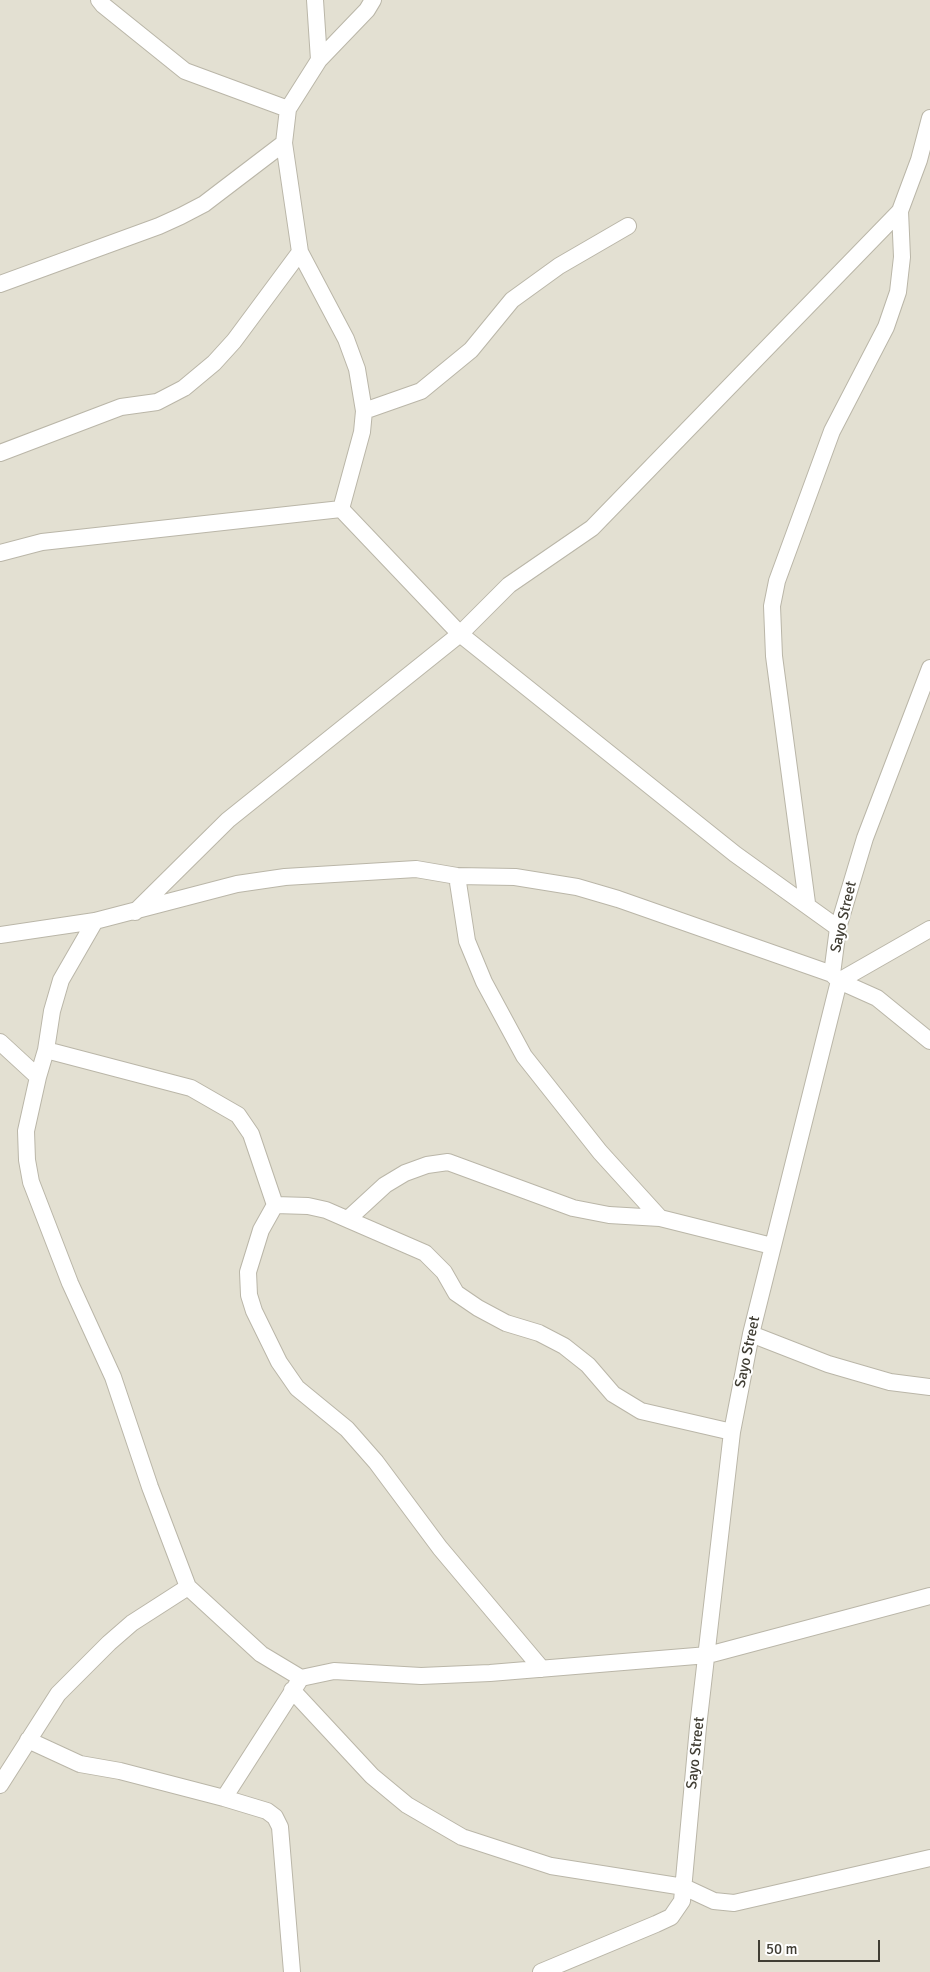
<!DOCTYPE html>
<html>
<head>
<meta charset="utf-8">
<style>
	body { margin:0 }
	#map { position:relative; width:930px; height:1972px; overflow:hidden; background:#f0eee4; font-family:Signika,sans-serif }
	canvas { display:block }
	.scale { position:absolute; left:758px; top:1940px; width:122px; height:22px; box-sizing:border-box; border:2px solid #413e34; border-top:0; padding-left:6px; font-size:15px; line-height:18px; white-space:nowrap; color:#413e34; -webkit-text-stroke:4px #fff; paint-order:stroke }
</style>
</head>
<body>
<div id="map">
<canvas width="930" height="1972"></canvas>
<div class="scale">50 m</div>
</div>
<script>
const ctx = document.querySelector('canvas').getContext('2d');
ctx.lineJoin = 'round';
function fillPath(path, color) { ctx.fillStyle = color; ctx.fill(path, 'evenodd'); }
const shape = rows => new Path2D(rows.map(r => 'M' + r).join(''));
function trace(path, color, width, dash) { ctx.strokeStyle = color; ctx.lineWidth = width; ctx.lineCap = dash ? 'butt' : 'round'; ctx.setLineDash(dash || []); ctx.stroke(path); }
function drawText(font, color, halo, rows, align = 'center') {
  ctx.font = font + ' Signika,sans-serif'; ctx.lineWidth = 4; ctx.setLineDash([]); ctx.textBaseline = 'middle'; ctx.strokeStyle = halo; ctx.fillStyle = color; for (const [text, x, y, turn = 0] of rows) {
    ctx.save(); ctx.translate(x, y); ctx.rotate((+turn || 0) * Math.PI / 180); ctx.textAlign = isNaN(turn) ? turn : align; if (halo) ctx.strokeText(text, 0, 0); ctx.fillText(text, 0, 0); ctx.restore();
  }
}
const residential = shape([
	[0,0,930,0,930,1972,0,1972]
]);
const minor = shape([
	[99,0,103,5,185,71,288,109],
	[315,0,319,60],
	[0,284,159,226,181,216,204,204,284,143],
	[364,411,421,391,471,350,512,300,559,266,628,226],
	[0,453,121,407,157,402,184,388,214,363,234,341,300,252],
	[341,509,460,634,735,854,838,928],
	[341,509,362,432,364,411,357,369,346,339,300,252,284,143,288,109,319,60,367,10,373,0],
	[0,553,42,542,341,509],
	[457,876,467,941,484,982,524,1056,600,1152,660,1218],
	[807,903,774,656,772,606,777,581,832,431,886,327,898,292,902,257,900,211,919,160,930,118],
	[135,912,228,820,460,634,509,585,592,528,900,211],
	[95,921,61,980,52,1011,46,1050,38,1077,26,1131,27,1160,31,1182,70,1283,113,1377,150,1487,188,1587,261,1654,301,1678,224,1798],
	[0,935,95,921,237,884,285,877,416,869,457,876,515,877,577,887,618,899,832,974],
	[839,981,877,998,930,1041],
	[839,981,930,929],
	[0,1042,38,1077],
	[46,1050,191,1088,238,1115,251,1134,275,1205,261,1230,248,1272,249,1295,254,1311,279,1362,297,1388,347,1429,376,1462,440,1548,542,1669],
	[275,1205,308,1206,326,1210,425,1253,444,1272,456,1293,478,1308,506,1323,539,1333,564,1346,588,1365,613,1394,641,1411,732,1432],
	[348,1219,385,1185,405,1173,427,1165,448,1162,573,1208,609,1215,660,1218,772,1246],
	[751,1334,828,1364,890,1382,930,1387],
	[301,1678,334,1671,421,1676,490,1673,708,1655,930,1596],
	[292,1690,372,1776,407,1805,462,1837,551,1866,684,1887,714,1901,734,1903,930,1858],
	[28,1740,80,1764,120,1771,224,1798,267,1811,275,1817,280,1827,292,1972],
	[0,1785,58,1694,109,1643,132,1623,188,1587],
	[541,1972,656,1924,671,1917,682,1901,698,1727,732,1432,751,1334,839,981,832,974,838,928,865,838,930,668]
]);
const streetNames = [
	["Sayo Street",844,917,-77],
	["Sayo Street",748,1352,-78],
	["Sayo Street",696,1753,-84]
];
fillPath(residential, '#e3e0d2');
trace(minor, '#bab6a8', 18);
trace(minor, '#fff', 16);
drawText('15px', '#413e34', '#fff', streetNames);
</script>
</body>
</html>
